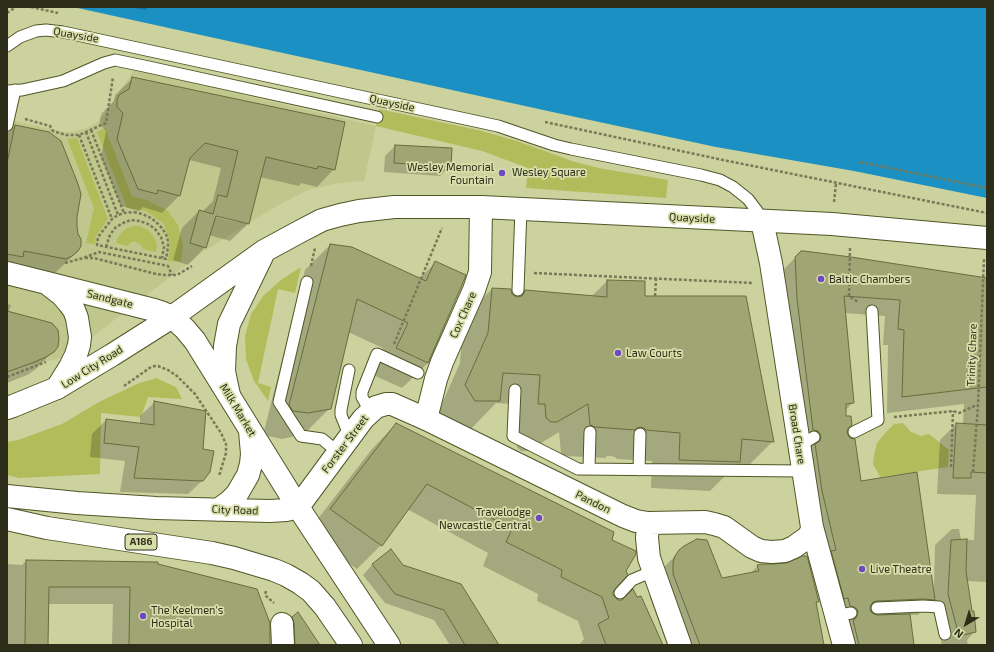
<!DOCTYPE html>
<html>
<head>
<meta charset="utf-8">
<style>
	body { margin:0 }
	#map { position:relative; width:994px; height:652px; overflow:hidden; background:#ccd29e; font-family:"Exo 2",sans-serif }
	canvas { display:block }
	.frame { position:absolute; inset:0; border:8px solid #2c2e1a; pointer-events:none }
	.north { position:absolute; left:946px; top:604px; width:40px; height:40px; -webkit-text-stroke:3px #d9dfab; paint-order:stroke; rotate:218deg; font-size:11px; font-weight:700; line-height:16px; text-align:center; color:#2c2e1a }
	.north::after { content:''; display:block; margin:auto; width:14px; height:18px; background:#2c2e1a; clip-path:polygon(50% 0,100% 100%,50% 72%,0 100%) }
</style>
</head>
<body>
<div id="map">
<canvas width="994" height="652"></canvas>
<div class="frame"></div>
<div class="north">N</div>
</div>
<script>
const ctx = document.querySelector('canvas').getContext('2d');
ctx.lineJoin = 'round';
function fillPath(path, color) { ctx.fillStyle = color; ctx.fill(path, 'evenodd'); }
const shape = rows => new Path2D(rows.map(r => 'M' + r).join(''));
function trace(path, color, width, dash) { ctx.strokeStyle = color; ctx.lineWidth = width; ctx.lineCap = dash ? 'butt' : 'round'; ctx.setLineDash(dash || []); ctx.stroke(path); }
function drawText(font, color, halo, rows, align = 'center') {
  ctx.font = font + ' "Exo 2",sans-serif'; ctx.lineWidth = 3.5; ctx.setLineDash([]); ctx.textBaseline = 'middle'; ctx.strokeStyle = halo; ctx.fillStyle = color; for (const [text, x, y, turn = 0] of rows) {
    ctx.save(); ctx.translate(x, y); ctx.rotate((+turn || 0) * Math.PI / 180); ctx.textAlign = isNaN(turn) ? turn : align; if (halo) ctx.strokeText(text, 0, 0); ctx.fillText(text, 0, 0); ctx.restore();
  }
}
const built = shape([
	[134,70,376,126,364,181,339,183,308,190,275,207,203,252,66,357,7,370,7,119,64,132,73,132,83,129,93,125,100,120]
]);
const green = shape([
	[379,109,482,131,517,141,575,162,599,168,668,180,666,198,526,188,528,168,482,151,376,126],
	[105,128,132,196,147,200,168,211,178,225,183,245,181,262,168,261,170,242,164,224,146,211,127,208,97,132],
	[77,138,108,219,96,236,95,244,86,243,94,208,67,139],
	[134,226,140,226,146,229,151,233,155,239,157,245,156,252,143,249,141,245,136,242,131,242,128,246,116,243,118,237,122,232,127,228],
	[301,267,295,293,278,289,258,383,271,387,268,401,254,381,246,359,245,336,251,314,264,295,281,280],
	[156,378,176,387,182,399,148,397,141,417,101,413,100,474,19,478,7,475,7,442,18,440,62,424,99,402,137,384],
	[903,423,911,432,921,436,929,434,949,450,948,467,880,477,873,464,874,455,877,443,885,433,894,424]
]);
const water = shape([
	[73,7,987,7,987,198,854,171,716,147,557,113]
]);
const shadow = shape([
	[130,7,148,7,145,10],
	[133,78,334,169,317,187,301,183,299,186,260,177,248,224,230,241,209,235,205,247,188,265,173,260,182,228,199,211,202,212,213,201,221,168,189,160,179,196,162,213,143,207,139,211,121,206,101,157,106,131,100,124,100,118,102,113,114,101,115,95],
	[211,214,237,220,237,222,211,216],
	[14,126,48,133,76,217,78,251,53,275,7,276,7,133],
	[395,146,450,166,440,176,384,172,385,156],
	[330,245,419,279,436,262,428,363,402,388,371,374,383,348,348,332,330,408,304,434,282,439,268,436,264,431,305,270],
	[799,254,987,279,987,582,967,581,975,631,967,640,968,645,942,645,933,611,933,600,918,615,909,615,912,645,839,645,782,271],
	[845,313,885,316,883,345,888,345,887,413,964,404,963,424,956,424,940,440,937,494,976,495,974,540,961,540,959,529,952,529,935,545,934,591,860,482,846,432,847,429,845,411,853,402],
	[607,281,644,297,773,441,744,470,732,469,710,491,651,488,652,461,617,459,615,457,611,456,607,456,605,458,566,456,561,454,559,432,528,451,521,451,517,447,516,433,511,404,496,403,470,430,437,415,460,363,463,318,492,289,511,294,514,297,519,298,525,291,592,296],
	[7,304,11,305,8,313,53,351,35,370,27,375,7,383],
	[155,402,202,450,203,480,188,494,120,492,125,461,90,457,92,434,106,420,140,424,140,416],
	[396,424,610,541,614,588,612,595,662,645,579,645,584,639,578,621,537,601,538,594,483,566,488,553,407,509,381,545,357,569,307,533,372,449],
	[684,547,721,579,749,574,758,566,818,601,815,605,823,645,667,645,650,598,649,587,660,571],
	[391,551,402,566,498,645,450,645,434,620,385,603,363,575,372,565],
	[26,561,157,565,269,645,112,645,113,604,48,604,47,645,8,645,7,564,22,565],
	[293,618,319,645,283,645,281,630]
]);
const building = shape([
	[132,77,345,122,335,170,318,166,317,169,266,157,249,224,216,216,206,248,190,243,199,210,213,214,218,195,227,197,238,151,205,143,190,158,180,196,158,190,157,194,138,189,117,139,123,113,117,107,117,100,119,95,129,89,132,77],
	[15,125,49,132,61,141,78,184,81,194,77,217,77,226,78,234,81,239,81,246,78,251,72,256,66,259,24,251,23,257,7,254,7,163,15,125],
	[395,145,452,148,451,167,394,163,395,145],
	[330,244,352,247,426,281,435,261,466,275,462,285,428,363,396,348,408,323,357,299,331,409,308,413,293,411,289,405,330,244],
	[801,251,804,251,851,257,987,278,987,387,902,397,904,330,898,329,900,300,844,296,854,403,846,404,846,416,851,416,852,425,848,428,847,432,848,435,850,438,855,439,861,481,917,472,935,600,923,599,877,601,873,602,871,605,870,608,871,612,874,614,877,615,910,614,914,645,859,645,853,620,856,618,857,616,858,611,857,609,854,607,850,606,848,598,844,599,831,551,836,550,822,491,815,444,820,441,821,437,820,434,818,431,813,430,797,299,795,257,801,251],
	[607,280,645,281,645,296,746,296,774,442,742,439,740,462,679,460,680,433,646,430,644,428,641,427,637,428,635,430,595,427,590,425,588,404,557,422,551,422,546,418,545,404,538,404,540,375,503,373,500,401,475,401,465,385,488,333,492,288,511,289,512,294,515,296,517,297,522,296,524,293,525,290,607,297,607,280],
	[7,311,52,323,58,330,59,339,58,347,54,352,46,357,32,363,7,372,7,311],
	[154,401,206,411,203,449,214,451,210,472,203,481,134,478,139,447,104,443,106,419,154,425,154,401],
	[396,423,614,532,612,540,636,551,636,554,626,571,628,575,615,589,613,592,613,595,618,600,622,600,633,589,637,597,641,596,663,645,606,645,598,624,609,618,602,597,561,577,562,570,506,542,512,529,427,484,382,546,330,509,396,423],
	[956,423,987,425,987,473,971,472,971,478,953,478,956,423],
	[697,539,707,540,722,578,759,571,757,565,763,564,773,564,786,563,802,556,807,556,819,602,816,602,824,645,700,645,673,574,673,562,675,556,679,550,684,546,697,539],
	[967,539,966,571,972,611,974,611,976,632,959,636,948,594,951,540,967,539],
	[391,549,403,565,461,584,499,645,465,645,444,610,395,594,372,564,391,549],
	[26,560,158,562,158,564,257,589,270,623,270,645,129,645,130,587,49,587,48,645,25,645,26,560],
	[298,612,320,645,295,645,294,623,292,617,298,612]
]);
const path = shape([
	[31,7,58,13],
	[7,13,16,7],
	[25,119,50,126,53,131,66,135,79,135,106,123,113,77],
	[545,122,723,160,987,213],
	[91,130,124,213],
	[86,132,118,215],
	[79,135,112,219],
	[860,162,987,188],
	[834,202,836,183],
	[134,212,142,214,149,217,155,221,161,227,166,234,168,241,168,247,166,259,97,245,98,237,112,219,118,215,124,213,134,212],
	[106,247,110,235,115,228,123,223,131,220,140,221,148,224,155,229,161,237,164,247,162,258],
	[850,248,849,296,858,302],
	[85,258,94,258,156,274,165,275,177,275,192,266],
	[65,263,83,258,99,252,168,266,172,275],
	[311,266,315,248],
	[534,273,753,283],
	[655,296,656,279],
	[394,344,442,228],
	[7,377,46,362],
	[124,386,151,367,155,366,158,366,168,370,177,376,195,394,221,433,226,444,226,453,219,476],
	[894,417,953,411,959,413,977,405],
	[951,467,953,411],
	[973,472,978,405,984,259],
	[266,591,265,595,274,603]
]);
const lane = shape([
	[7,46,20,37,36,31,46,30,63,32,498,126,554,145,571,149,701,175,720,180,733,187,748,199,757,211,762,221],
	[7,91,22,90,63,81,104,63,115,60,144,66,377,117],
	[7,125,15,90],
	[307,282,279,402,301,436,322,439,339,453],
	[518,290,521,209],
	[349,370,341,410,341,415,350,437],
	[515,390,513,436,578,469,803,471],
	[370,411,362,397,362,392,377,354,418,373],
	[854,432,878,420,872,311],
	[800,445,814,437],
	[589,469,590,432],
	[639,470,640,434],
	[620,593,632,580,653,571],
	[877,608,923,606,939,607,945,634],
	[835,616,851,613]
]);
const street = shape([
	[762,221,771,263,812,527,844,645],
	[7,273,47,283,154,310,163,313,172,317],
	[49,285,62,295,68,302,74,310,77,318,80,337,79,345,76,355,70,367,57,388],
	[426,419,436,379,442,362,474,290,480,272,481,207],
	[298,507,363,419,376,407,386,404,392,404,426,419,623,516,636,521,648,523,705,522,714,524,724,527,752,547,761,551,772,552,785,551,794,547,808,537,811,532,812,527],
	[648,523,647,538,649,558,680,645],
	[282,624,283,645]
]);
const secondary = shape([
	[229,395,226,381,224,371,225,346,229,324,263,254],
	[7,408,13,406,57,388,112,355,172,317,264,251,299,232,322,220,340,215,359,211,394,207,481,207,832,224,987,238]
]);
const primary = shape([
	[172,317,185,329,195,341,298,507,389,645],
	[7,496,77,503,156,508,270,511,286,510,298,507],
	[218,510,229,502,237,494,248,475,251,464,252,454,250,431],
	[7,519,47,528,212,553,234,558,274,570,286,575,300,583,311,591,325,607,351,645]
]);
const markers = [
	[502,173,4,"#6e48c0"],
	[821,279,4,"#6e48c0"],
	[618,353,4,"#6e48c0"],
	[539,518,4,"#6e48c0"],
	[862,569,4,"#6e48c0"],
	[143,616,4,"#6e48c0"]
];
const shields = [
	[141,542,32]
];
const shieldNames = [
	["A186",141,542]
];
const streetNames = [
	["Quayside",76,35,10],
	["Quayside",392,103,12],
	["Quayside",692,218,3],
	["Sandgate",110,299,14],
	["Cox Chare",463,315,-66],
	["Trinity Chare",972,355,-88],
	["Low City Road",92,367,-32],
	["Milk Market",238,410,59],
	["Broad Chare",797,434,81],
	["Forster Street",345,444,-53],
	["Pandon",593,502,26],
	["City Road",235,510,2]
];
const poiNames = [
	["Wesley Memorial",494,167,"right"],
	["Fountain",494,180,"right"],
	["Baltic Chambers",829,279],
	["Law Courts",626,353],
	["Travelodge",531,512,"right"],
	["Newcastle Central",531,525,"right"],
	["Live Theatre",870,569],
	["The Keelmen's",151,610],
	["Hospital",151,623]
];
const parkNames = [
	["Wesley Square",549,172]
];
fillPath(built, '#c0c78c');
fillPath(green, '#b3bc5b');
fillPath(water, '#1b91c3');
fillPath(shadow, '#0003');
fillPath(building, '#9fa573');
trace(building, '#676c3c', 1);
trace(lane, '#515626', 13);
trace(street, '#515626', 24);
trace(secondary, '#515626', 24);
trace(primary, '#515626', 24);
trace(path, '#767a57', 2.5, [3, 2]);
trace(lane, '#fff', 11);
trace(street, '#fff', 22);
trace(secondary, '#fff', 22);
trace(primary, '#fff', 22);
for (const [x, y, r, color] of markers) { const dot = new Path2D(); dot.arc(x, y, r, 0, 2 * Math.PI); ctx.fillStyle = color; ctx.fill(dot); trace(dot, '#d9dfab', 1.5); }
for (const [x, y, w] of shields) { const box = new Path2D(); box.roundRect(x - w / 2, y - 8, w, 16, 3); ctx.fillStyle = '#d9dfab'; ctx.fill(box); trace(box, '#2c2e1a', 1); }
drawText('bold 10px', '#2c2e1a', null, shieldNames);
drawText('11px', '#2c2e1a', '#d9dfab', streetNames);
drawText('11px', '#2c2e1a', '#d9dfab', poiNames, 'left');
drawText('11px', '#2e311b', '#d9dfab', parkNames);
</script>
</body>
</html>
